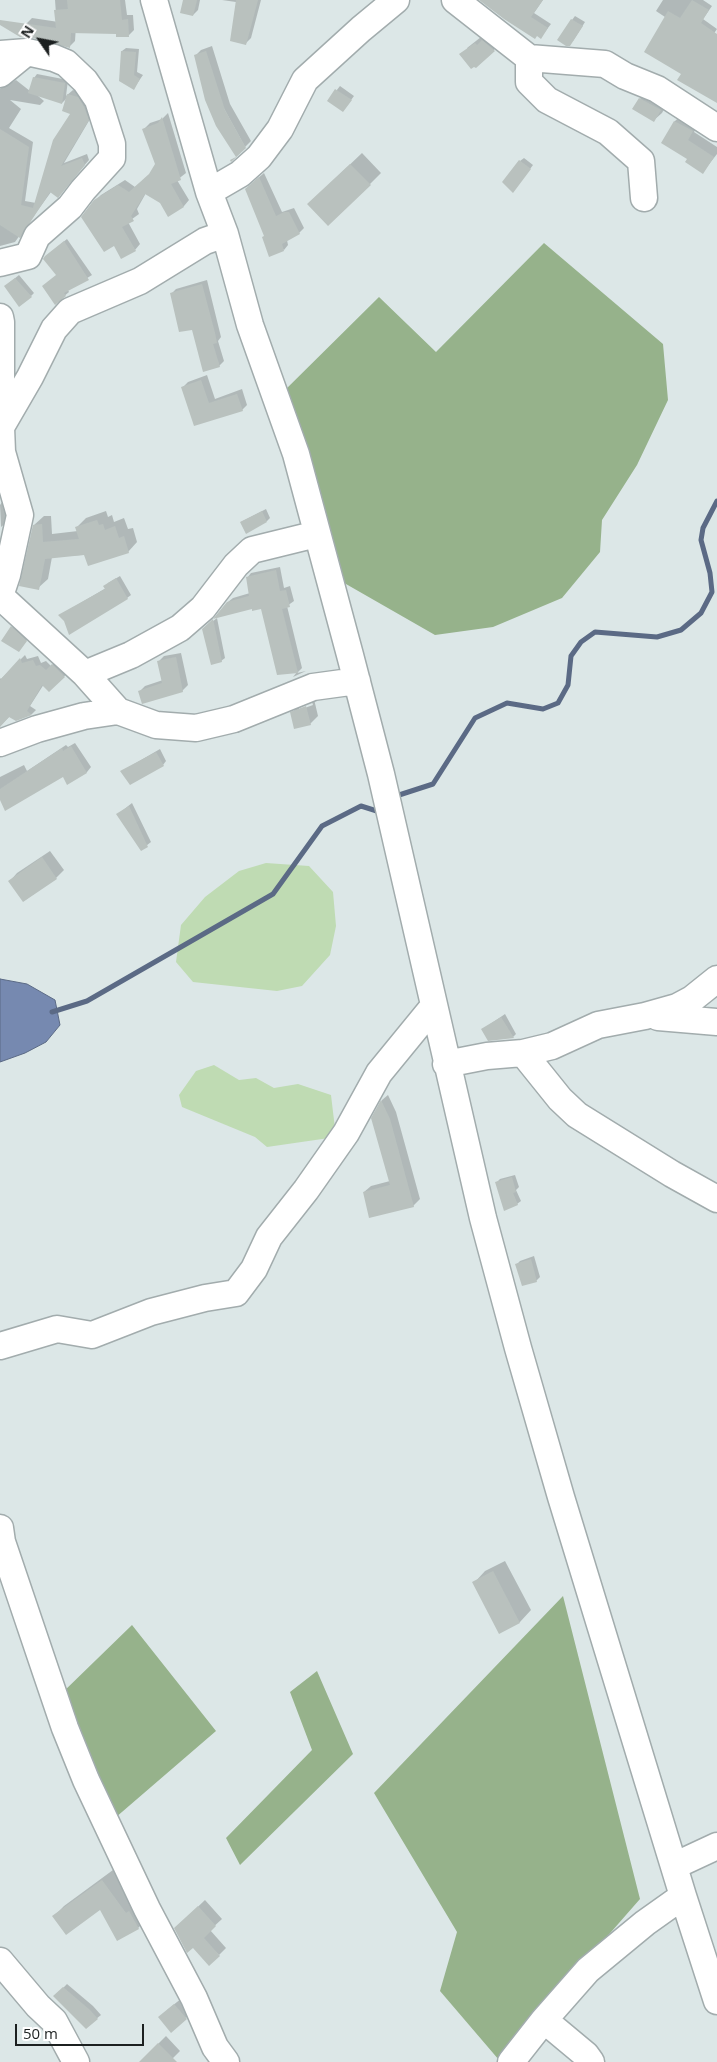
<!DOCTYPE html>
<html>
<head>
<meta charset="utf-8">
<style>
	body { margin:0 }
	#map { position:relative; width:717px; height:2062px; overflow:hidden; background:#dce7e7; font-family:"Open Sans",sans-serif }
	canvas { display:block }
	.north { position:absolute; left:15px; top:15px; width:50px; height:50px; -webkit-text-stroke:4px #fff; paint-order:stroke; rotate:303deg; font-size:14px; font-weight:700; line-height:20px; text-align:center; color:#1c2020 }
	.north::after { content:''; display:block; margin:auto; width:18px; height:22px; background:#1c2020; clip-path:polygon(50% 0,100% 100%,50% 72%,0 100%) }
	.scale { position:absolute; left:15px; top:2024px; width:129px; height:22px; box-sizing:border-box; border:2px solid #1c2020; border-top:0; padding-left:6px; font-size:15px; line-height:18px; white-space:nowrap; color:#1c2020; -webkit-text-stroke:4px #fff; paint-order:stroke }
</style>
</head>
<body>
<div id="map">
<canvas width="717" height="2062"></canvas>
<div class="north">N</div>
<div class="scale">50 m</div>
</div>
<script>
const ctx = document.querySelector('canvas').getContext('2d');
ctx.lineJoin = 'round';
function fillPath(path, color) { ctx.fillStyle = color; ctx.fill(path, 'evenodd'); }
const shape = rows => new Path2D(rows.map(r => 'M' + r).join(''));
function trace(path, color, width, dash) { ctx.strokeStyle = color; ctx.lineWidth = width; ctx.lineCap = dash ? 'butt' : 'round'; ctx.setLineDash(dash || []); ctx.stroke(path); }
const green = shape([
	[266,863,309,866,333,892,336,926,330,955,302,986,277,991,193,982,176,962,181,925,205,897,239,871],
	[214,1065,239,1080,256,1078,274,1088,298,1084,331,1095,336,1137,267,1147,255,1137,182,1107,179,1095,196,1071]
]);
const forest = shape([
	[544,243,663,344,668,400,637,465,602,520,600,552,562,598,493,627,435,635,325,572,281,394,379,297,436,352],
	[563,1596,640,1899,499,2060,440,1991,457,1932,374,1793],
	[132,1625,216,1731,115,1818,61,1694],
	[317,1671,353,1754,240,1865,226,1838,312,1750,290,1692]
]);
const water = shape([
	[0,979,27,984,55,1000,60,1025,46,1042,25,1053,0,1062,0,979]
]);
const shadow = shape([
	[55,0,125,0,127,15,133,15,134,30,129,35,76,26,75,41,69,47,26,24,32,18,72,24,56,14],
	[184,0,200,0,198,10,193,15],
	[222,0,261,0,251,38,246,43,236,2],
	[481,0,543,0,534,13,551,24,541,37],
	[663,0,703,0,712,6,703,19,717,29,700,54,717,64,717,101,682,73,665,17,656,11],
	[575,16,585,22,573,41,572,20],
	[489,35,500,44,476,67,467,48,481,37,484,40],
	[212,46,230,104,251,141,245,147,195,56,201,50],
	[126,48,139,49,137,72,143,75,134,88,122,51],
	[37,74,68,80,66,96,73,90,83,93,93,114,64,163,87,154,89,160,62,191,51,192,15,242,0,246,0,89,4,84,9,84,16,80,30,91,34,78],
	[37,95,62,103,67,98,72,113,36,203,25,201,33,142,9,128,21,109,10,100,40,105,44,101],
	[340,86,354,96,346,107,329,100],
	[647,91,668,102,662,113,654,120,640,98],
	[168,113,186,173,177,180,189,200,184,206,168,215,161,202,146,193,137,209,139,214,128,222,140,244,135,250,95,201,101,195,125,180,135,187,151,173,156,164,144,129,150,123,162,119],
	[683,114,699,124,694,132,717,147,717,154,703,172,689,158,663,143,675,121],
	[362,153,381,173,370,184,320,193],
	[524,158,533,165,516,188,520,161],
	[264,173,282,212,294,208,304,228,299,233,287,240,288,245,284,250,265,236,251,184],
	[67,239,92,275,68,290,69,292,56,303,57,275,46,256],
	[19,275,34,293,31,296,9,283],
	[207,280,221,337,218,341,224,361,219,366,171,294,176,289],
	[207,375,215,399,242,389,247,405,242,410,194,424,183,387,188,382],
	[5,498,9,510,6,523,1,527,0,505],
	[266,509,270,518,267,521,241,522],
	[106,511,108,517,112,515,114,522,124,518,128,529,133,528,137,542,128,552,52,557,48,579,38,588,34,525,44,516,51,516,52,534,78,531,77,527,86,518],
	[280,567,284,588,290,586,294,601,287,606,302,668,297,673,306,671,293,677,297,672,262,608,228,602,233,598,250,593,247,578,251,573],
	[120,576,131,595,127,598,65,620,60,615,106,588,108,583],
	[217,618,225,658,221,661,203,629],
	[15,624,29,637,22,647,12,627],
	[181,653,188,685,182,691,143,703,140,691,145,686,163,680,158,662,164,656],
	[25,655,27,659,38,656,41,663,46,661,51,666,57,660,69,672,49,690,44,684,30,706,36,710,32,714,16,720,10,716,0,726,0,678,1,679],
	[314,699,318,716,310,724,292,713,299,705],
	[312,702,313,705,299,710,299,708],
	[75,743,91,767,87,772,68,783,63,776,0,798,0,777,24,765,27,771,66,745,68,747],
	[160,749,166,761,163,765,122,771],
	[132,803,151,842,142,849,118,814],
	[50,851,64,870,56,878,24,901,10,881,17,873],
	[505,1014,516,1034,513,1037,483,1029],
	[388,1095,396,1112,420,1199,413,1206,364,1192,371,1186,390,1181,373,1118,382,1100],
	[515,1175,519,1187,516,1190,521,1201,517,1204,496,1183,500,1179],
	[534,1256,540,1277,536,1281,517,1264,520,1261],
	[505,1561,531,1610,520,1622,500,1632,474,1583,485,1571],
	[113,1870,148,1918,138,1928,100,1909,54,1916,64,1906],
	[205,1900,222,1919,210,1930,226,1948,219,1955,182,1922],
	[67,1984,93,2006,101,2015,86,2027,55,1996],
	[182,1998,193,2011,186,2018,167,2010],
	[166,2036,180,2051,169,2062,140,2062]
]);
const stream = shape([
	[396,798,396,796,433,784,475,718,507,703,543,709,558,703,568,685,571,656,581,642,595,632,657,637,681,630,701,613,712,592,710,573,701,540,703,528,717,501],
	[52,1012,87,1001,273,894,322,826,361,806,380,812]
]);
const building = shape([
	[67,0,120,0,122,20,128,19,129,37,116,37,116,34,71,33,70,48,30,37,20,37,0,25,0,20,56,28,54,10,68,9],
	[183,0,197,0,193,16,180,13],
	[236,0,258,0,246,45,230,41],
	[479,0,543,0,531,17,548,28,541,39,537,36,535,39,504,19],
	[692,0,709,10,701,23,717,34,717,103,677,80,681,74,644,52,668,11,680,18],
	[571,19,583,26,570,46,566,46,557,40],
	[482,40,495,51,476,68,474,67,471,69,459,54,475,43,477,45],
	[121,51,136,52,134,75,140,79,134,90,119,81],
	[206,51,225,110,246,148,231,162,230,160,236,157,216,126,205,100,194,55],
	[33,77,65,83,62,104,28,93],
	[335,89,352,100,343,112,327,101],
	[67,94,78,97,84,107,89,120,61,166,82,158,85,165,58,198,50,192,20,238,0,225,0,129,29,147,21,205,33,208,53,140,70,114,62,111],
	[639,98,661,110,654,122,632,109],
	[162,117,181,180,171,184,184,207,168,217,160,203,145,194,131,216,134,221,122,227,136,251,121,259,114,246,104,252,81,217,94,200,118,185,129,192,149,174,155,164,142,129,158,123],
	[674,121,693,131,688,140,714,157,703,174,685,162,687,159,661,143],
	[519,160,531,169,513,193,502,182],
	[350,164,371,185,328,226,307,204],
	[259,177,276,216,284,212,289,212,300,234,282,244,284,251,269,257,262,237,264,236,245,189],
	[64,241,89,280,64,293,66,296,55,305,42,286,56,275,43,259,45,256],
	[15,278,32,297,19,307,4,286],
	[202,284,215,333,217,343,213,344,220,367,203,372,192,330,179,332,170,293],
	[201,380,209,403,237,394,243,411,194,426,181,387],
	[262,511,267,522,246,534,240,522],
	[97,520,99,525,103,524,105,530,115,526,119,538,124,536,129,553,88,566,84,555,45,559,39,590,19,586,33,525,42,524,43,542,79,539,75,527],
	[276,570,280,591,286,590,290,607,282,609,298,673,277,675,261,609,252,611,252,609,213,619,227,602,249,596,246,577],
	[116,578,128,599,69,635,64,621,58,615,105,589,103,586],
	[213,619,222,662,211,665,202,629],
	[11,626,27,641,19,652,1,641],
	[176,657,183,692,142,704,138,691,162,683,157,661],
	[20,658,22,663,33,660,36,666,40,665,46,670,52,664,65,677,49,692,42,685,27,711,32,715,16,721,9,717,0,727,0,680],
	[306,706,311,725,294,729,290,712],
	[71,746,87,773,67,785,63,777,5,811,0,800,0,789,62,748,63,751],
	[156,752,164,766,130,785,120,771],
	[129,806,148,847,141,851,116,814],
	[42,857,57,879,23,902,8,881],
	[501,1017,514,1038,488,1041,481,1029],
	[381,1100,390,1119,414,1207,369,1218,363,1192,390,1185,371,1118],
	[512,1177,516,1192,513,1193,518,1205,504,1211,495,1182],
	[531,1259,537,1282,522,1286,515,1264],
	[493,1571,520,1623,499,1634,472,1582],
	[102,1880,126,1913,129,1911,139,1929,117,1941,100,1910,66,1935,52,1916],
	[198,1906,216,1926,204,1938,220,1956,209,1966,193,1948,187,1953,174,1928],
	[63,1987,90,2010,98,2019,86,2029,53,1996],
	[174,2004,187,2019,171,2033,158,2017],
	[158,2043,177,2062,139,2062]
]);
const minor = shape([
	[154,0,209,192,225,234,250,325,296,454,350,655,381,774,483,1218,518,1348,561,1497,683,1896,717,2001],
	[455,0,529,58,605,64,625,76,657,89,717,128],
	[0,54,27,52,54,58,66,63,85,81,98,100,112,144,112,158,83,190,70,207,37,236,28,256,0,263],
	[529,58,529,82,547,100,608,132,641,161,644,198],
	[0,74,27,52],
	[209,192,240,174,259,157,280,129,305,80,361,29,396,0],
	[0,317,1,322,1,424],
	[0,596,7,575,20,515,2,452,1,427,30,377,54,329,70,311,140,281,205,241,225,234],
	[0,596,85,674,118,711],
	[85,674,131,655,180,628,203,608,236,565,252,550,317,534],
	[0,743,37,729,84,716,118,711,156,725,196,728,234,719,313,687,357,681],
	[658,1017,717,1022],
	[523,1053,560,1099,577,1115,672,1174,717,1199],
	[446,1064,487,1056,523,1053,552,1046,598,1025,645,1016,677,1007,692,999,717,979],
	[0,1346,57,1329,92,1335,151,1312,205,1298,236,1293,254,1269,269,1237,306,1190,346,1133,379,1073,433,1007],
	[0,1528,2,1542,47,1675,65,1728,86,1780,147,1909,194,1998,215,2047,226,2062],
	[674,1866,717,1846],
	[0,1961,38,2006,54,2021,76,2062],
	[544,2020,586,2055,591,2062],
	[511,2062,544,2020,588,1970,645,1923,683,1896]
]);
fillPath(green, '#bfdbb3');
fillPath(forest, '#96b28b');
fillPath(water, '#7689b0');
trace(water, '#5b6a85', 1);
fillPath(shadow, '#0003');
trace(stream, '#5b6a85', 5);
fillPath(building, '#b9c1be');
trace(minor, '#a2acad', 29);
trace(minor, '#fff', 26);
</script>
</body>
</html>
